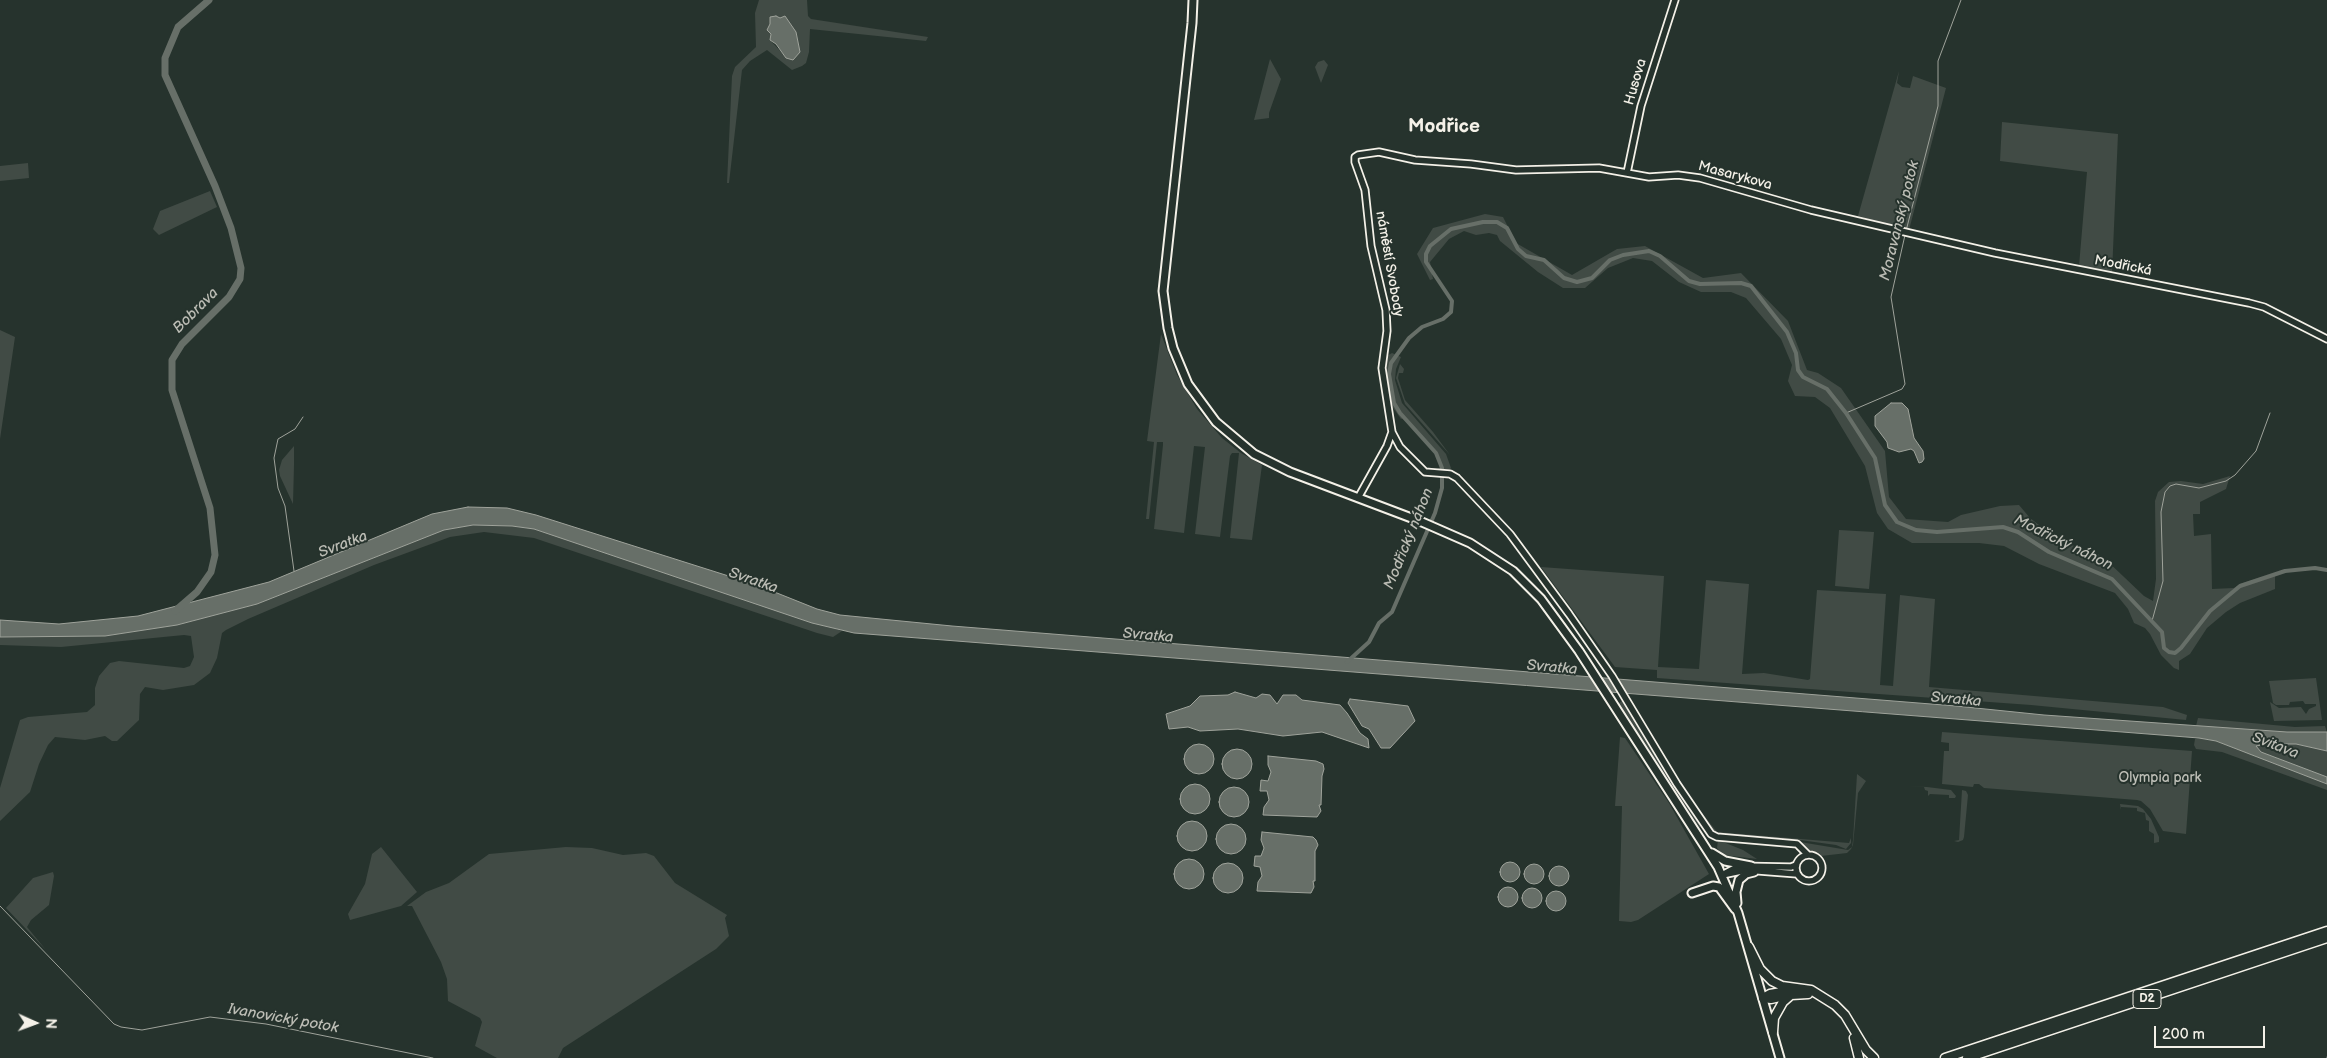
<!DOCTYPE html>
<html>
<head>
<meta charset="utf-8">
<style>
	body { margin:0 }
	#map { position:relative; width:2327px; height:1058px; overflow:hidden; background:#26332d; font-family:"Balsamiq Sans",sans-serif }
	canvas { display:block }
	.north { position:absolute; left:10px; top:998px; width:50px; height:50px; -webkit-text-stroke:4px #26332d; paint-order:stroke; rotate:92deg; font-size:14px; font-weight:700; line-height:20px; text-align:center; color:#f4f1e8 }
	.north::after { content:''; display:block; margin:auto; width:18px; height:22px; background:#f4f1e8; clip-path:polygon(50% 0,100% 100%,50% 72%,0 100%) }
	.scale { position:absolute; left:2154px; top:1026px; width:111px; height:22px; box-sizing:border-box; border:2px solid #f4f1e8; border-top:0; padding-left:6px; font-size:15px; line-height:18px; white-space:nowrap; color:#f4f1e8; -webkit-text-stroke:4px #26332d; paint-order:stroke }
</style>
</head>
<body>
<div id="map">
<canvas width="2327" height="1058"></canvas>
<div class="north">N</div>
<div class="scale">200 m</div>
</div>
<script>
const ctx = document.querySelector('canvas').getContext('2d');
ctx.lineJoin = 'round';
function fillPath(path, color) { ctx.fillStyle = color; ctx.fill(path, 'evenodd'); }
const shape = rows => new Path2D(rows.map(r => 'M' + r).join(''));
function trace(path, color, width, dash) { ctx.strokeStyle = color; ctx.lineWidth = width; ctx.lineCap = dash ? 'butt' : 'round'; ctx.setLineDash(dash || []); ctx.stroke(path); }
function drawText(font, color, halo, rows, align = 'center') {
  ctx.font = font + ' "Balsamiq Sans",sans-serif'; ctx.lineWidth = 4; ctx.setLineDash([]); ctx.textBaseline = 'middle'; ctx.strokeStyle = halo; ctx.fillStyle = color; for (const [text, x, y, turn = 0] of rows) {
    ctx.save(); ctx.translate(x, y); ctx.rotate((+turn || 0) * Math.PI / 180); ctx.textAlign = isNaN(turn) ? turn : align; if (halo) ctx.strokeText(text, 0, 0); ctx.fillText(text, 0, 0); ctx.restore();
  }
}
const green = shape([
	[759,0,807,0,808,16,811,19,928,37,926,41,810,29,809,52,806,63,802,66,792,70,767,50,750,61,742,70,729,183,727,183,732,76,735,67,756,47,755,13],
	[770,17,780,18,785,56,770,40],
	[1270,59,1281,79,1269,113,1269,118,1254,120],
	[1324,60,1328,65,1321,83,1315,67,1318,62],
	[1899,71,1897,83,1902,87,1910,88,1913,76,1946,88,1909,230,1858,216],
	[2002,122,2118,134,2112,273,2079,266,2087,172,2000,161],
	[28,163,29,178,0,181,0,166],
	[210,191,217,207,159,235,153,229,160,211],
	[1485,214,1503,217,1516,243,1572,275,1617,249,1645,246,1703,278,1741,273,1788,321,1807,370,1818,373,1841,388,1885,451,1889,497,1906,519,1948,522,1961,515,2000,506,2019,505,2030,518,2061,542,2092,551,2103,557,2144,596,2153,601,2156,579,2155,501,2158,492,2169,482,2181,481,2203,484,2230,476,2226,489,2200,502,2200,514,2193,514,2194,536,2211,534,2212,589,2234,588,2240,584,2275,573,2275,589,2240,603,2226,612,2207,628,2190,654,2179,661,2179,670,2174,668,2161,655,2150,634,2145,628,2134,623,2128,609,2115,593,2039,564,2004,546,1979,543,1912,543,1888,529,1877,513,1865,466,1830,408,1815,397,1795,396,1788,381,1792,365,1781,339,1746,298,1731,292,1701,292,1679,282,1652,261,1633,258,1608,268,1585,288,1563,288,1538,272,1500,241,1497,235,1489,233,1476,235,1464,231,1449,239,1430,262,1433,279,1430,280,1417,254,1433,228],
	[0,330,15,337,0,439],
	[1161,334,1177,375,1197,409,1222,438,1241,453,1262,465,1252,540,1230,538,1239,453,1232,453,1230,456,1220,537,1195,534,1205,447,1194,446,1184,533,1154,529,1163,445,1163,442,1157,442,1149,519,1146,519,1154,442,1147,441],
	[1392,353,1401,357,1396,369,1395,380,1402,403,1446,454,1451,468,1448,472,1433,471,1441,467,1436,454,1404,418,1401,419,1389,402,1384,374,1385,357],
	[1400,364,1404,369,1403,373,1399,373,1398,378,1405,400,1433,432,1450,455,1405,404,1396,378],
	[294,446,294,465,293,504,280,476,279,470,282,460],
	[473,525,512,526,534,529,842,631,833,637,817,633,534,538,484,532,450,537,374,565,248,619,226,630,222,633,217,658,210,673,194,685,163,690,145,687,140,694,139,720,117,741,112,741,105,736,85,740,55,737,48,745,39,764,30,792,0,821,0,788,20,720,28,717,87,712,95,705,95,688,99,676,110,663,119,661,184,668,190,666,194,657,191,636,184,635,61,647,0,645,0,637,105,636,177,625,257,604,444,530],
	[1839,530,1874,532,1869,589,1835,586],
	[1541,567,1664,576,1658,667,1699,669,1706,580,1749,584,1742,674,1764,673,1808,680,1810,679,1817,590,1886,594,1880,685,1893,686,1900,595,1935,599,1929,687,2163,707,2187,715,2186,720,2031,705,1657,678,1657,670,1615,667],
	[2316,678,2322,720,2274,721,2270,702,2279,708,2301,707,2306,714,2309,709,2316,706,2316,704,2305,704,2303,701,2290,702,2289,705,2276,705,2273,703,2269,681],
	[1623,700,1700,825,1700,828,1618,704],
	[2198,718,2295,727,2325,726,2327,732,2287,732,2196,726],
	[1942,732,2192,751,2186,834,2163,831,2150,809,2141,801,2137,800,1984,788,1979,784,1974,784,1973,787,1942,784,1944,751,1949,751,1949,743,1941,742],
	[1620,737,1625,738,1669,803,1709,874,1638,920,1631,922,1619,921,1622,806,1615,806],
	[2199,738,2216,741,2327,784,2327,790,2222,752,2196,749,2194,745,2195,739],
	[2267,744,2296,744,2327,751,2327,777,2261,752,2256,746],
	[1857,774,1866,781,1858,793,1853,845,1851,849,1847,853,1821,856,1809,850,1801,843,1720,835,1800,842,1848,850,1852,847,1853,840],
	[1906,786,1927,787,1951,790,1956,796,1955,798,1949,798,1949,795,1930,794,1928,796,1928,791,1925,790,1924,787],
	[1962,790,1966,791,1968,795,1964,837,1963,840,1958,842,1954,841,1959,840],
	[2120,804,2138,806,2143,809,2151,819,2159,837,2159,842,2154,843,2154,834,2149,831,2149,821,2146,820,2145,813,2137,811,2137,808,2121,807,2121,810],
	[1702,813,1717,832,1849,843,1851,838,1851,843,1846,849,1836,845,1800,840,1717,833,1717,835,1701,816],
	[1718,840,1743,850,1757,859,1723,855,1717,848],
	[381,847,417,892,401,906,350,920,348,914,365,884,372,854],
	[566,847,592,848,623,855,646,853,654,856,675,883,727,915,725,918,729,936,716,949,563,1048,558,1058,497,1058,475,1046,482,1022,480,1018,448,1001,447,979,441,962,412,906,407,906,426,892,449,883,489,854],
	[53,872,54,876,49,905,31,920,27,927,46,950,6,908,33,878]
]);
const water = shape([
	[776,16,780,18,785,16,796,32,800,52,793,60,786,58,776,44,770,40,771,34,767,30,770,24,770,17,776,16],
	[1891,403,1902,403,1908,409,1914,438,1923,451,1924,459,1922,462,1919,463,1914,451,1911,449,1899,452,1888,448,1887,442,1875,426,1875,416,1891,403],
	[468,507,507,508,536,515,757,585,817,609,840,615,952,626,1956,706,2044,715,2287,732,2327,732,2327,751,2296,744,2267,744,2256,746,2261,752,2327,777,2327,784,2216,741,2199,738,854,633,812,623,534,529,512,526,473,525,444,530,257,604,177,625,105,636,0,637,0,620,59,624,138,616,269,582,432,514,468,507],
	[1235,692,1256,698,1262,694,1270,695,1277,704,1283,695,1296,695,1302,700,1340,705,1347,713,1360,733,1368,739,1369,748,1322,732,1283,736,1238,729,1200,731,1188,727,1169,729,1166,714,1190,706,1200,696,1228,695,1235,692],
	[1350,699,1408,706,1415,721,1390,748,1381,748,1369,729,1362,726,1348,703,1350,699],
	'1184 759a15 15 0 1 1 30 0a15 15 0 1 1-30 0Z',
	'1222 764a15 15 0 1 1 30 0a15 15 0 1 1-30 0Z',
	[1268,756,1316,761,1323,764,1324,769,1322,776,1321,805,1319,805,1321,811,1317,817,1263,815,1264,807,1269,800,1267,791,1260,791,1261,780,1268,781,1271,772,1268,765,1268,756],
	'1180 799a15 15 0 1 1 30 0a15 15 0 1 1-30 0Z',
	'1219 802a15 15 0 1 1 30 0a15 15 0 1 1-30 0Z',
	'1177 836a15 15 0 1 1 30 0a15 15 0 1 1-30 0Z',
	'1216 839a15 15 0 1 1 30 0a15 15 0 1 1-30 0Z',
	[1262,832,1313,837,1316,840,1318,845,1315,851,1315,881,1313,881,1314,887,1311,893,1257,891,1258,882,1262,876,1260,867,1254,866,1255,856,1261,856,1264,848,1261,840,1262,832],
	'1174 874a15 15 0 1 1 30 0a15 15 0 1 1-30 0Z',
	'1500 872a10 10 0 1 1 20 0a10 10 0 1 1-20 0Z',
	'1213 878a15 15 0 1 1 30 0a15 15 0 1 1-30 0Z',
	'1524 874a10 10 0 1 1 20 0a10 10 0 1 1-20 0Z',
	'1549 876a10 10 0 1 1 20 0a10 10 0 1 1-20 0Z',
	'1498 897a10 10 0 1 1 20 0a10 10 0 1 1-20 0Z',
	'1522 898a10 10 0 1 1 20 0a10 10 0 1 1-20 0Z',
	'1546 901a10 10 0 1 1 20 0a10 10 0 1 1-20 0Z'
]);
const stream = shape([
	[1906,231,1938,106,1938,61,1961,0],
	[1846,413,1902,389,1905,384,1891,297,1905,235],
	[294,571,285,506,278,488,274,458,278,439,295,429,303,417],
	[2152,621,2163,581,2161,512,2165,492,2170,486,2176,484,2199,488,2226,481,2235,475,2256,451,2270,413],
	[0,906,114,1024,121,1027,142,1030,210,1017,266,1024,433,1058],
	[2327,1058,2327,1057]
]);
const canal = shape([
	[1347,662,1369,642,1379,623,1392,612,1435,513,1442,488,1442,468,1436,453,1400,413,1394,403,1389,374,1391,363,1409,338,1422,327,1443,319,1451,312,1452,301,1426,262,1426,254,1430,246,1451,229,1483,222,1497,222,1507,228,1518,249,1526,256,1544,260,1564,278,1577,282,1592,278,1610,260,1623,255,1649,251,1660,256,1689,281,1700,284,1741,283,1751,286,1787,332,1796,353,1798,370,1803,377,1827,389,1846,413,1875,458,1885,505,1897,522,1916,530,1937,532,2003,527,2018,532,2049,552,2112,579,2162,632,2164,648,2169,652,2175,653,2181,648,2210,611,2240,586,2285,571,2315,568,2327,570]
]);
const river = shape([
	[175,611,197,592,211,572,215,555,210,508,172,390,172,360,182,344,229,297,240,279,241,268,231,228,215,186,165,75,165,58,178,27,209,0]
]);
const minor = shape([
	[1627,173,1641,106,1675,0],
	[1392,432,1400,447,1425,472,1450,474,1457,478,1510,534,1569,614,1612,676,1677,784,1711,834,1717,837,1797,844,1808,855],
	[1358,498,1387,446,1392,432,1382,368,1387,331,1386,310,1371,246,1365,190,1355,162,1355,157,1358,155,1379,152,1415,160,1471,164,1516,170,1599,168,1649,177,1678,175,1700,178,1811,210,1995,253,2249,303,2264,307,2327,339],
	'1796 868a13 13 0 1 1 26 0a13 13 0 1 1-26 0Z',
	[1722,875,1739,866,1791,867,1796,865],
	[1722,875,1746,870,1797,874]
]);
const major = shape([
	[1193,0,1192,23,1163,291,1168,328,1173,348,1188,384,1216,422,1254,454,1290,472,1422,522,1470,543,1513,571,1541,599,1579,651,1718,867,1738,913,1780,1058],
	[1712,853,1725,861,1751,866],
	[1692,893,1713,886,1719,887,1735,909],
	[1737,903,1736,892,1739,880,1746,874,1754,872]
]);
const highway = shape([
	[1749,947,1760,969,1772,981,1782,986,1811,990,1835,1005,1845,1015,1866,1050,1874,1058],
	[1763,998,1770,994,1793,990],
	[1763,998,1771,999,1788,995],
	[1773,1032,1774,1018,1783,1002,1791,995,1808,994],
	[1854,1038,1859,1058],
	[1945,1058,2327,931],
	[1967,1058,2327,938]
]);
const shields = [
	[2147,999,28]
];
const shieldNames = [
	["D2",2147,999]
];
const streetNames = [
	["Husova",1636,82,-74],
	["Masarykova",1735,176,15],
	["náměstí Svobody",1389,264,80],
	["Modřická",2123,266,11]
];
const parkNames = [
	["Olympia park",2160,778]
];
const waterNames = [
	["Moravanský potok",1900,221,-76],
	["Bobrava",196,311,-45],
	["Modřický náhon",1409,539,-68],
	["Modřický náhon",2063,543,26],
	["Svratka",343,545,-21],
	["Svratka",753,581,19],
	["Svratka",1148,636,5],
	["Svratka",1552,668,5],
	["Svratka",1956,700,5],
	["Svitava",2275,746,21],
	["Ivanovický potok",283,1019,10]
];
const districtNames = [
	["Modřice",1444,127]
];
fillPath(green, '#414b45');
fillPath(water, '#676f68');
trace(water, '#9fa39b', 1);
trace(stream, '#9fa39b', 1);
trace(canal, '#676f68', 4);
trace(river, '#676f68', 7);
trace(minor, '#f4f1e8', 9);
trace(major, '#f4f1e8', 11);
trace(highway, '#f4f1e8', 11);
trace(minor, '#26332d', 5.5);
trace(major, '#26332d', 7);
trace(highway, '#26332d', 8);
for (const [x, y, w] of shields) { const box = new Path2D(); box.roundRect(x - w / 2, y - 9.5, w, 19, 4); ctx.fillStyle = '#26332d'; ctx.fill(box); trace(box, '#f4f1e8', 1); }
drawText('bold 12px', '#f4f1e8', null, shieldNames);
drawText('14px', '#f4f1e8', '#26332d', streetNames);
drawText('14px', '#bebfb7', '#26332d', parkNames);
drawText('italic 15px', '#bcbdb5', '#26332d', waterNames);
drawText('bold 19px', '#f4f1e8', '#26332d', districtNames);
</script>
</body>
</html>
